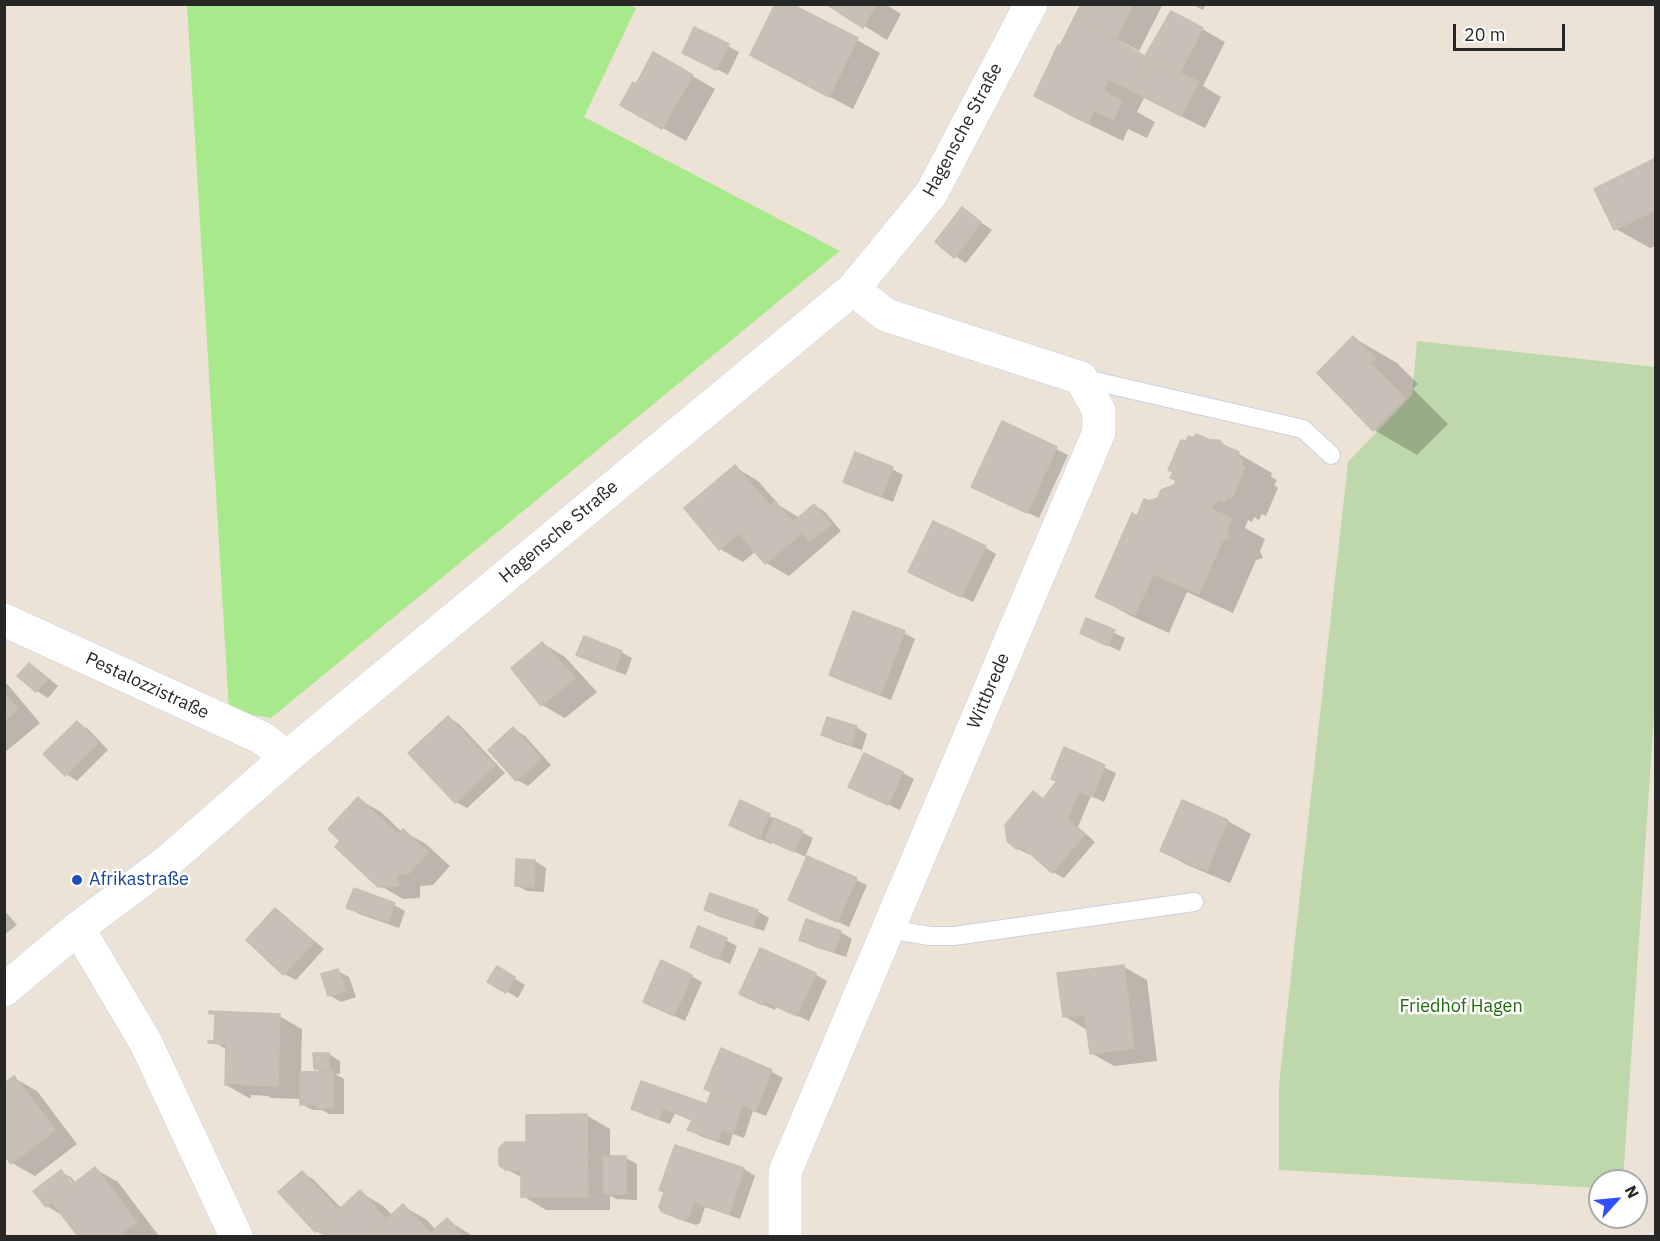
<!DOCTYPE html>
<html>
<head>
<meta charset="utf-8">
<style>
	body { margin:0 }
	#map { position:relative; width:1660px; height:1241px; overflow:hidden; background:#ece3d6; font-family:"IBM Plex Sans",sans-serif }
	canvas { display:block }
	.frame { position:absolute; inset:0; border:6px solid #272727; pointer-events:none }
	.north { position:absolute; left:1588px; top:1169px; width:60px; height:60px; box-sizing:border-box; background:#fff; border:2px solid #a9a9a9; border-radius:50%; rotate:63deg; font-size:16px; font-weight:700; line-height:24px; text-align:center; color:#272727 }
	.north::after { content:''; display:block; margin:auto; width:21px; height:27px; background:#2f50ff; clip-path:polygon(50% 0,100% 100%,50% 72%,0 100%) }
	.scale { position:absolute; left:1453px; top:24px; width:112px; height:27px; box-sizing:border-box; border:3px solid #272727; border-top:0; padding-left:8px; font-size:18px; line-height:21px; white-space:nowrap; color:#272727; -webkit-text-stroke:4px #fff; paint-order:stroke }
</style>
</head>
<body>
<div id="map">
<canvas width="1660" height="1241"></canvas>
<div class="frame"></div>
<div class="north">N</div>
<div class="scale">20 m</div>
</div>
<script>
const ctx = document.querySelector('canvas').getContext('2d');
ctx.lineJoin = 'round';
function fillPath(path, color) { ctx.fillStyle = color; ctx.fill(path, 'evenodd'); }
const shape = rows => new Path2D(rows.map(r => 'M' + r).join(''));
function trace(path, color, width, dash) { ctx.strokeStyle = color; ctx.lineWidth = width; ctx.lineCap = dash ? 'butt' : 'round'; ctx.setLineDash(dash || []); ctx.stroke(path); }
function drawText(font, color, halo, rows, align = 'center') {
  ctx.font = font + ' "IBM Plex Sans",sans-serif'; ctx.lineWidth = 5; ctx.setLineDash([]); ctx.textBaseline = 'middle'; ctx.strokeStyle = halo; ctx.fillStyle = color; for (const [text, x, y, turn = 0] of rows) {
    ctx.save(); ctx.translate(x, y); ctx.rotate((+turn || 0) * Math.PI / 180); ctx.textAlign = isNaN(turn) ? turn : align; if (halo) ctx.strokeText(text, 0, 0); ctx.fillText(text, 0, 0); ctx.restore();
  }
}
const green = shape([
	[187,5,630,5,636,8,584,117,840,251,271,718,229,711]
]);
const cemetery = shape([
	[1417,341,1655,367,1655,699,1623,1181,1600,1181,1600,1188,1279,1170,1279,1084,1348,462,1412,395]
]);
const shadow = shape([
	[829,4,885,4,901,14,887,40],
	[1083,4,1163,4,1139,51,1117,39,1116,41,1148,60,1202,29,1225,42,1203,86,1221,97,1205,128,1144,98,1137,112,1155,122,1147,138,1128,129,1123,141,1069,115,1036,95],
	[1191,4,1206,4,1203,10],
	[695,29,739,52,728,75,695,58],
	[857,40,880,53,853,109,775,68],
	[654,54,715,89,686,141,622,105,636,86],
	[1656,160,1656,246,1650,248,1616,229],
	[962,209,992,230,966,263,955,256,938,242],
	[1354,338,1397,363,1418,384,1413,389,1448,424,1417,455,1374,430],
	[1003,423,1068,455,1039,518,984,493],
	[1210,441,1218,442,1272,473,1271,477,1277,480,1274,485,1278,488,1266,516,1262,514,1259,520,1254,517,1252,522,1248,520,1245,528,1265,539,1260,551,1263,558,1256,560,1233,613,1187,592,1169,633,1131,616,1097,597,1138,518,1148,503,1159,500,1175,486],
	[735,467,758,481,780,506,800,518,814,505,825,512,841,531,789,576,766,563,756,551,743,562,720,549],
	[892,469,903,475,893,502,856,487,845,481],
	[985,547,996,554,973,602,921,577],
	[1087,620,1125,638,1120,651,1082,633],
	[904,633,915,639,891,700,842,681,831,674],
	[542,643,565,657,597,692,565,718,542,705],
	[621,652,632,658,626,675,589,661,578,654],
	[29,664,40,671,58,686,48,698,37,691],
	[4,683,8,685,40,723,4,753],
	[448,717,459,724,505,773,467,808,456,802,410,753],
	[77,723,88,729,108,750,77,781,66,774],
	[856,727,867,734,862,750,834,741,823,735],
	[514,729,525,736,551,765,528,786,517,780],
	[1065,749,1116,773,1104,802,1091,796,1078,827,1095,842,1064,878,1053,872,1034,855,1028,854,1016,848,1033,793,1044,799,1059,782],
	[903,773,914,779,900,810,861,792],
	[358,799,381,812,402,832,403,831,426,844,450,866,433,885,420,886,420,898,403,899,379,885,343,841],
	[741,802,813,838,805,857,867,885,849,927,790,900,808,858,772,841,771,844,742,831],
	[1228,821,1251,834,1230,883,1185,864,1162,851],
	[535,861,546,868,544,892,527,891,516,885],
	[394,905,405,911,399,928,359,914,348,907],
	[706,909,757,911,769,918,764,931,717,916],
	[4,910,17,925,4,935],
	[275,910,286,917,324,949,296,980,284,974],
	[840,932,852,939,846,957,812,946,800,939],
	[726,940,737,946,730,964,703,952],
	[1124,967,1147,980,1157,1061,1114,1066,1091,1053,1087,1030,1064,1016],
	[497,968,525,985,518,998,489,981],
	[338,971,349,977,356,997,341,1002,329,995],
	[815,974,827,981,809,1021,776,1006,775,1010,752,1000],
	[691,976,702,982,685,1021,645,1002],
	[279,1016,302,1029,301,1073,324,1073,315,1068,315,1055,329,1054,340,1061,340,1074,335,1074,344,1079,344,1114,329,1114,322,1110,313,1110,301,1104,301,1099,271,1098,268,1096,251,1095,251,1098,249,1098,226,1085,227,1050,216,1043],
	[722,1050,772,1072,783,1078,766,1116,753,1111,744,1138,733,1134,729,1146,700,1136,689,1130,693,1121,675,1113,670,1124,644,1115,633,1108,708,1106,713,1092],
	[14,1078,37,1091,77,1144,35,1176,12,1163],
	[586,1115,610,1129,610,1158,626,1158,637,1164,637,1200,616,1199,610,1196,610,1210,546,1210,523,1196,523,1178,506,1169,527,1143],
	[676,1146,744,1169,755,1176,740,1219,705,1207,700,1223,696,1225,675,1218,663,1211],
	[95,1169,118,1182,159,1236,80,1236,61,1211,58,1213,47,1206,61,1172,72,1178,76,1184],
	[69,1178,77,1190,66,1180],
	[302,1173,313,1179,342,1209,360,1192,383,1206,393,1216,403,1206,427,1220,436,1230,447,1220,473,1236,325,1236,316,1231]
]);
const building = shape([
	[775,4,791,4,858,38,829,97,750,55,775,4],
	[826,4,876,4,863,28,826,4],
	[1081,4,1134,4,1116,39,1075,16,1081,4],
	[1171,11,1203,28,1179,74,1145,56,1171,11],
	[1075,16,1148,58,1131,90,1109,79,1104,91,1122,101,1113,120,1094,110,1088,123,1034,96,1058,45,1060,46,1075,16],
	[694,27,729,44,716,70,682,53,694,27],
	[653,52,693,75,662,129,620,105,633,82,636,84,653,52],
	[1148,58,1199,82,1181,116,1131,90,1148,58],
	[1656,158,1656,210,1614,230,1594,189,1656,158],
	[962,207,981,222,954,258,935,242,962,207],
	[1353,336,1375,358,1370,363,1405,398,1373,431,1317,373,1353,336],
	[1002,421,1057,447,1027,513,971,487,1002,421],
	[1196,434,1210,440,1219,440,1225,446,1239,452,1237,457,1243,459,1241,465,1245,467,1232,498,1227,496,1225,502,1219,499,1217,503,1214,502,1211,509,1232,518,1227,531,1229,538,1222,541,1199,594,1153,574,1135,615,1095,597,1132,513,1137,516,1144,499,1148,501,1158,498,1161,490,1174,485,1176,480,1170,478,1173,472,1168,470,1181,440,1186,441,1188,436,1194,438,1196,434],
	[855,452,893,467,881,497,843,482,855,452],
	[735,465,770,506,775,501,802,533,765,564,739,533,719,550,684,508,735,465],
	[814,504,831,524,810,542,793,522,814,504],
	[933,521,986,546,961,597,908,572,933,521],
	[853,611,905,631,880,695,829,675,853,611],
	[1086,618,1115,630,1108,646,1080,633,1086,618],
	[584,636,622,651,615,670,576,655,584,636],
	[542,642,575,678,541,706,511,668,542,642],
	[29,663,48,679,36,692,17,676,29,663],
	[4,693,18,709,4,721,4,693],
	[448,716,495,766,455,803,408,753,448,716],
	[827,717,857,726,851,745,821,735,827,717],
	[77,721,98,743,65,776,43,754,77,721],
	[513,727,541,758,516,781,488,750,513,727],
	[1064,747,1105,765,1092,797,1079,791,1067,819,1085,834,1052,873,1025,849,1016,849,1007,841,1005,825,1033,791,1043,799,1057,781,1051,779,1064,747],
	[864,753,903,772,888,805,848,787,864,753],
	[358,797,398,834,403,829,428,852,409,873,397,874,398,886,378,887,335,847,340,841,328,829,358,797],
	[740,800,770,814,759,839,729,825,740,800],
	[1182,800,1228,820,1207,871,1160,851,1182,800],
	[774,818,803,831,794,852,766,839,774,818],
	[807,856,857,878,837,922,788,900,807,856],
	[516,859,535,860,534,887,515,886,516,859],
	[354,888,395,903,388,922,346,908,354,888],
	[710,893,758,910,753,926,704,910,710,893],
	[275,908,314,942,283,975,246,940,275,908],
	[806,919,841,931,834,952,799,940,806,919],
	[698,926,727,938,718,959,690,947,698,926],
	[760,948,816,973,797,1016,764,1001,763,1005,739,994,760,948],
	[661,960,692,975,674,1016,643,1002,661,960],
	[1124,965,1134,1048,1090,1054,1085,1015,1063,1017,1057,973,1124,965],
	[497,966,515,977,506,993,487,982,497,966],
	[338,969,346,991,328,996,321,974,338,969],
	[209,1011,280,1014,278,1086,246,1085,246,1084,228,1083,228,1085,225,1085,226,1044,208,1043,208,1041,214,1041,215,1014,209,1014,209,1011],
	[721,1048,772,1070,755,1111,704,1089,721,1048],
	[313,1053,329,1053,329,1069,314,1069,313,1053],
	[333,1071,333,1108,316,1108,316,1104,300,1105,300,1072,333,1071],
	[14,1076,55,1130,11,1164,4,1155,4,1083,14,1076],
	[641,1081,707,1104,711,1092,742,1106,733,1133,722,1129,718,1140,687,1130,692,1120,663,1108,659,1119,631,1109,641,1081],
	[587,1114,588,1197,521,1197,521,1170,505,1170,499,1165,499,1148,505,1142,526,1142,526,1115,587,1114],
	[675,1145,744,1168,729,1214,694,1202,689,1217,684,1220,662,1212,659,1207,664,1192,659,1190,675,1145],
	[603,1156,626,1156,626,1194,604,1194,603,1156],
	[95,1167,137,1222,118,1236,78,1236,51,1201,95,1167],
	[61,1170,72,1185,52,1201,52,1202,46,1207,33,1191,61,1170],
	[302,1171,314,1184,291,1206,278,1192,302,1171],
	[314,1184,326,1197,303,1219,291,1206,314,1184],
	[360,1190,387,1220,368,1236,325,1236,318,1229,360,1190],
	[326,1197,339,1210,315,1232,303,1219,326,1197],
	[403,1204,430,1233,427,1236,368,1236,403,1204],
	[447,1218,464,1236,427,1236,430,1233,447,1218]
]);
const service = shape([
	[1081,378,1303,429,1331,455],
	[888,929,930,936,954,936,1194,902]
]);
const minor = shape([
	[4,620,262,738,287,757],
	[78,928,146,1043,236,1236],
	[785,1236,785,1172,1099,432,1099,411,1081,378,886,315,853,289]
]);
const tertiary = shape([
	[4,990,78,928,168,861,287,757,853,289,931,194,1031,4]
]);
const markers = [
	[77,880,6,"#1a4fb4"]
];
const streetNames = [
	["Hagensche Straße",963,130,-62],
	["Hagensche Straße",559,532,-40],
	["Pestalozzistraße",147,686,25],
	["Wittbrede",989,691,-67]
];
const transitNames = [
	["Afrikastraße",89,880]
];
const parkNames = [
	["Friedhof Hagen",1461,1007]
];
fillPath(green, '#a8ea8b');
fillPath(cemetery, '#bfd8ab');
fillPath(shadow, '#0003');
fillPath(building, '#c6c0b6');
trace(building, '#c7bfb0', 1.5);
trace(service, '#cbcfe2', 20);
trace(minor, '#cbcfe2', 34);
trace(tertiary, '#cbcfe2', 34);
trace(service, '#fff', 18);
trace(minor, '#fff', 33);
trace(tertiary, '#fff', 33);
for (const [x, y, r, color] of markers) { const dot = new Path2D(); dot.arc(x, y, r, 0, 2 * Math.PI); ctx.fillStyle = color; ctx.fill(dot); trace(dot, '#fff', 2); }
drawText('18px', '#272727', '#fff', streetNames);
drawText('18px', '#164399', '#fff', transitNames, 'left');
drawText('18px', '#216a11', '#fff', parkNames);
</script>
</body>
</html>
